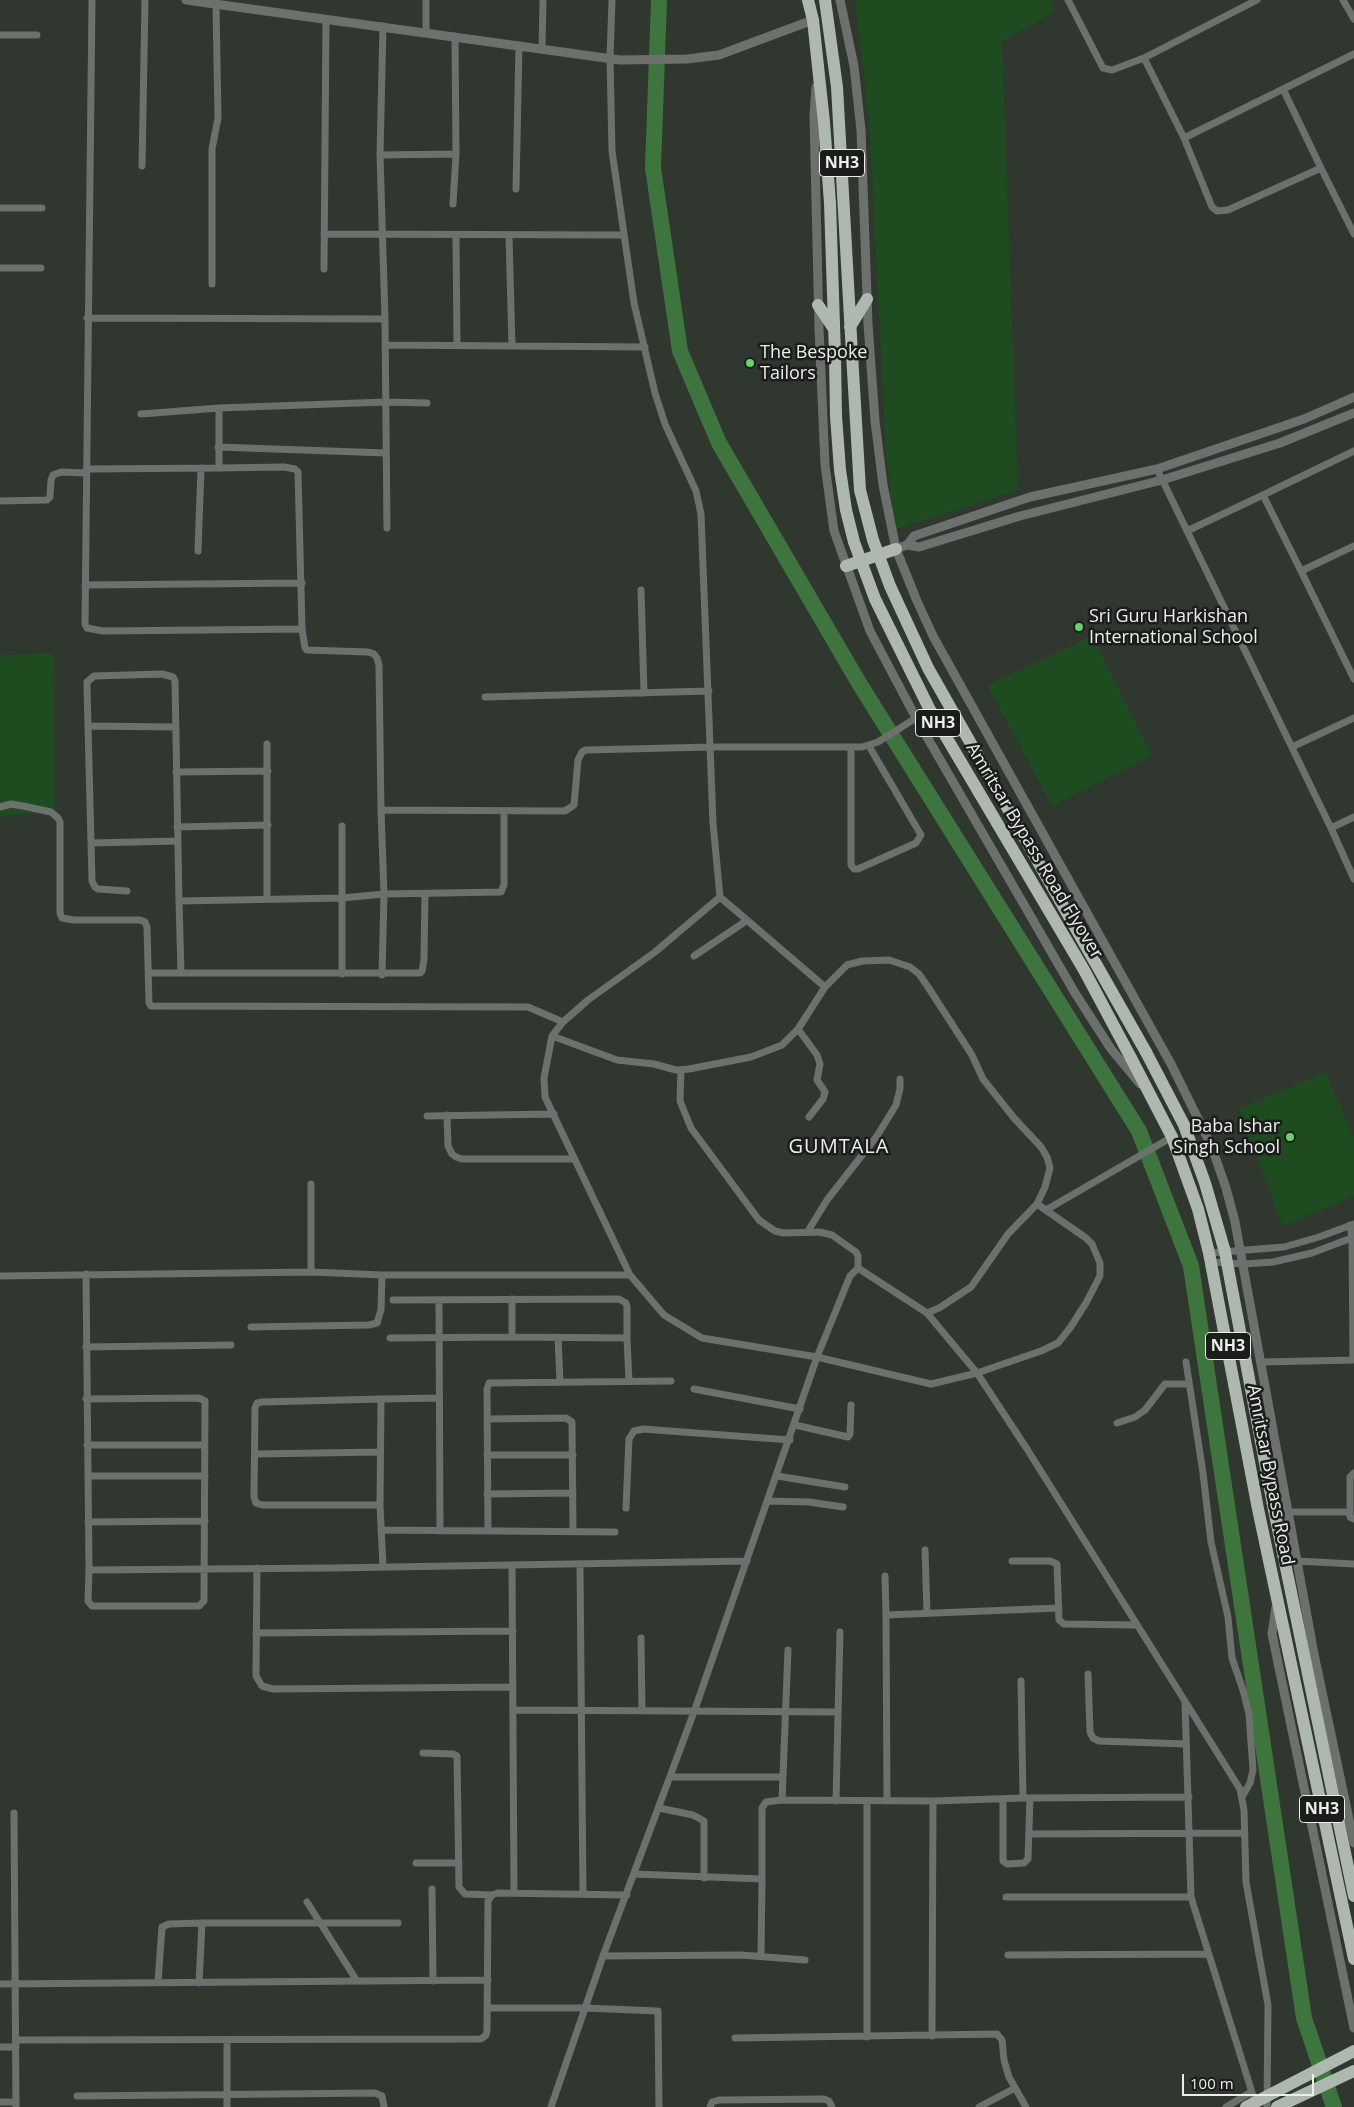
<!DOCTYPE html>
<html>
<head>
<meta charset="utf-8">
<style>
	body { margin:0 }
	#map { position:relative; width:1354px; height:2107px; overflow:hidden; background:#2f372f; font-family:"Open Sans",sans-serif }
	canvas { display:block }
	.scale { position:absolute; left:1182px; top:2074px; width:132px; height:22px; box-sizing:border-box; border:2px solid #eaefe9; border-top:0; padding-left:6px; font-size:15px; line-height:18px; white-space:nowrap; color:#eaefe9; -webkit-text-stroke:4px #1a1d1a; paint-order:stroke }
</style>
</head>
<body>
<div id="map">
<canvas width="1354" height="2107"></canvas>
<div class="scale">100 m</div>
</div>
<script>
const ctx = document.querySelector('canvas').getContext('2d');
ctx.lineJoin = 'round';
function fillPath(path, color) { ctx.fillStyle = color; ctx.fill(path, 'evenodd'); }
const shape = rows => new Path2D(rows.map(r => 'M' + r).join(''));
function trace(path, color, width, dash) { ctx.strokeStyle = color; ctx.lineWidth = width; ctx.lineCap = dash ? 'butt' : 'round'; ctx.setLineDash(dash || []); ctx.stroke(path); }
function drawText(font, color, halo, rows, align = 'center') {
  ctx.font = font + ' "Open Sans",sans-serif'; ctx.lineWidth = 5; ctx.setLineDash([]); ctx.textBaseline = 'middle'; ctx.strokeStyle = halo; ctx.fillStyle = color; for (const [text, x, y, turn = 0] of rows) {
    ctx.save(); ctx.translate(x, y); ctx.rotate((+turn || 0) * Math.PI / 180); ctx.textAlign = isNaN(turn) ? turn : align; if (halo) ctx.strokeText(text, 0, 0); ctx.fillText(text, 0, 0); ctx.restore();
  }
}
const green = shape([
	[855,0,1050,0,1055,12,1002,41,1018,490,895,529,886,452,869,120],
	[1092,636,1152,755,1052,806,987,685],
	[53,653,55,811,0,816,0,655],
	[1326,1072,1354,1138,1354,1196,1283,1226,1238,1109]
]);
const river = shape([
	[659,0,653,168,680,351,719,443,859,683,1139,1131,1191,1266,1304,2018,1334,2107]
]);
const minor = shape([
	[92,0,85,624,87,628,103,631,302,629],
	[426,0,426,32],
	[1068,0,1103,68,1112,70,1144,58,1257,0],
	[1343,0,1354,19],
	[383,26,380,155,385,319,387,528],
	[0,35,37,35],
	[542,48,543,0],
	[1144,58,1184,138,1212,207,1217,211,1228,210,1321,168,1354,234],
	[1283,89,1321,168],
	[1184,138,1354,54],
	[380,155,456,154],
	[142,166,145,0],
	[516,189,519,45],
	[453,204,456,154,455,36],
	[0,208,42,208],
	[324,234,624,235],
	[456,235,457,344],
	[509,236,512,346],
	[0,268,41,268],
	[324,269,326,19],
	[212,284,212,149,218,118,216,4],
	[87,318,385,319],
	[385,345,645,347],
	[141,414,219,408],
	[218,447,386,453],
	[86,469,219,468],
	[1157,469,1331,828,1354,879],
	[0,501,47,500,50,497,51,480,53,475,61,472,86,473],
	[1187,531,1263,495],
	[1354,546,1301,571,1354,679],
	[198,551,201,468],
	[1301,571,1263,495,1354,451],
	[85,585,302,583],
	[641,590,644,693],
	[485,697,709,691],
	[89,726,175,727],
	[267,744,267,899],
	[851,747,851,865,854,869,858,869,916,843,921,835,869,746],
	[1292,747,1354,718],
	[176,772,268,771],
	[0,807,11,804,23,806,51,812,58,818,60,822,60,913,62,918,74,920,140,920,145,922,147,927,149,1003,151,1006,528,1007,563,1022],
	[381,810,379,665,377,658,374,654,368,652,307,650,305,648,302,629,298,472,295,469,284,467,219,468,219,408,386,402,427,403],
	[342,826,342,974],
	[177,827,268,825],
	[1331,828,1354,817],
	[91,843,178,841],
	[127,891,98,889,95,887,92,881,87,687,87,682,94,676,162,674,173,677,175,681,179,901,342,898,384,894,381,810,565,811,574,805,578,760,582,752,586,750,711,747,862,747,878,742,916,718],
	[720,897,825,987],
	[179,901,181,973],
	[694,956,746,921],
	[153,973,420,973,422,971,424,960,425,894],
	[382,975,384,894,501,892,504,885,504,812],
	[798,1029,817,1055,820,1064,817,1080,825,1092,823,1099,809,1117],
	[552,1036,544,1078,545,1097,630,1275,664,1315,702,1338,817,1357,931,1384,977,1373,1041,1351,1058,1343,1070,1328,1086,1303,1100,1276,1100,1263,1092,1244,1086,1238,1037,1204],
	[681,1070,680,1101,691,1128,759,1220,775,1231,784,1233,819,1232,832,1235,856,1252,858,1256,858,1268],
	[447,1115,448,1146,452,1154,456,1157,462,1159,574,1159],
	[427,1116,554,1114],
	[1046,1210,1172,1137],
	[1350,1225,1352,1238,1353,1360],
	[808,1231,827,1200,877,1136,896,1105,900,1089,900,1079],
	[1209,1253,1284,1247,1319,1237,1354,1224],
	[1211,1262,1244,1264,1273,1262,1312,1253,1354,1237],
	[311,1272,311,1184],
	[86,1274,89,1570,332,1568,747,1561],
	[0,1276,311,1272,382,1275,630,1275],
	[512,1299,512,1337,627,1338,629,1381],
	[393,1300,619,1299,626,1303,627,1307,627,1338],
	[439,1300,440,1531],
	[927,1313,977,1373,1027,1449,1240,1789,1244,1810,1246,1882,1268,2005,1267,2107],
	[251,1327,369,1325,377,1323,381,1310,382,1275],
	[390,1338,512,1337],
	[558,1338,560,1382],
	[86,1347,231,1345],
	[1186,1362,1203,1473,1211,1542,1228,1617,1232,1658,1243,1690,1249,1714,1253,1770,1250,1783,1242,1797],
	[1262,1362,1354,1360],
	[694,1389,800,1409],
	[86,1399,199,1398,205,1401,204,1601,199,1606,92,1606,88,1601,89,1570],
	[381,1399,380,1505,262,1505,256,1503,254,1497,255,1408,257,1403,262,1402,381,1399,439,1398],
	[487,1419,566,1418,572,1422,573,1532],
	[1117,1423,1135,1417,1145,1410,1165,1384,1188,1384],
	[795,1425,848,1437,850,1434,851,1405],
	[87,1445,205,1445],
	[255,1454,380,1452],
	[487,1455,573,1455],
	[1354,1473,1350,1477,1350,1517,1354,1519],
	[88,1476,205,1476],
	[777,1476,845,1487],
	[487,1494,573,1493],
	[768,1501,809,1502,843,1507],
	[380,1505,383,1567],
	[626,1508,629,1439,634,1431,643,1429,790,1440],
	[1288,1512,1350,1512],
	[88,1522,205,1521],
	[381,1530,615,1532],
	[488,1531,487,1389,489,1383,671,1381],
	[925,1550,927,1613],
	[1012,1561,1050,1561,1057,1564,1059,1620,1064,1624,1136,1625],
	[1297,1561,1354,1564],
	[580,1564,583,1894],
	[512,1565,514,1893],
	[257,1568,256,1676,262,1686,273,1689,513,1687],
	[885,1576,886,1615],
	[256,1633,513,1631],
	[641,1638,642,1711],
	[788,1650,782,1800,933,1801,1023,1798,1189,1797],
	[1088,1674,1090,1732,1093,1738,1099,1741,1186,1744],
	[1021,1681,1023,1798],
	[1185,1702,1191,1897,1255,2102],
	[514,1710,838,1712],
	[423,1753,453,1754,457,1756,459,1887,465,1894,492,1895],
	[671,1777,782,1777],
	[1003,1799,1003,1861,1007,1864,1024,1863,1028,1859,1030,1798],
	[836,1801,840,1632],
	[867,1801,867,2037],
	[887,1801,886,1615,1059,1608],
	[659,1808,693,1815,704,1821,704,1878],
	[14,1813,16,2107],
	[1029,1834,1245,1833],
	[416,1863,459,1863],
	[634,1874,762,1879,762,1808,766,1802,782,1800],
	[432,1889,433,1981],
	[1006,1897,1191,1897],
	[307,1902,357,1981],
	[1008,1955,1207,1954],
	[603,1956,741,1955,805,1960],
	[761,1956,762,1879],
	[158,1982,162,1927,169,1924,202,1923],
	[199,1983,202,1923,398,1923],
	[0,1984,488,1980],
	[488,2008,585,2008,658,2011,659,2107],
	[932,2036,933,1801],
	[735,2038,997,2034,1002,2040,1004,2060,1009,2077,1026,2107],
	[16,2040,481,2039,486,2035,487,2031,488,1901,492,1895,498,1893,627,1895],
	[0,2047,16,2047],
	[77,2096,375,2093,382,2096,384,2107],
	[0,2102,16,2102],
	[227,2107,227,2040],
	[551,2107,603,1956,694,1712,817,1357,850,1276,858,1268,927,1313,939,1308,971,1287,1008,1234,1037,1204,1045,1187,1050,1168,1047,1157,1041,1147,1014,1118,983,1079,972,1055,928,987,919,974,910,967,889,960,862,961,847,965,825,987,798,1029,782,1045,751,1057,689,1069,676,1070,654,1064,617,1060,552,1036,563,1022,588,1000,655,952,720,897,713,823,701,514,696,491,665,424,655,393,634,303,612,151,610,58,612,0],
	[710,2107,712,2102,719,2100,824,2099,829,2101,832,2107],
	[979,2107,1015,2088],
	[1226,2107,1251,2092]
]);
const tertiary = shape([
	[186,0,620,60,687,59,719,55,813,20],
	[840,0,854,66,861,130,868,324,875,421,883,485,896,549,917,601,933,636,1171,1064,1211,1145,1226,1188,1235,1222,1314,1654,1354,1843],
	[816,87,814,116,819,328,825,465,834,531,870,631,916,718,1075,993,1111,1049,1140,1084],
	[907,545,914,536,1030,497,1157,469,1304,419,1354,397],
	[896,549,907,545,919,547,1020,516,1162,480,1280,443,1354,413],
	[1276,1607,1272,1634,1354,2028]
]);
const trunk = shape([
	[808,0,813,20,824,122,830,203,835,355],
	[825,0,837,87,852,354],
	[818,305,834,329],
	[850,327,867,299],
	[846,566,896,549],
	[1146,1052,1184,1125,1205,1183,1225,1252,1273,1505,1354,1896],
	[1131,1058,1172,1137,1198,1209,1209,1253,1258,1509,1354,1959],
	[1246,2107,1354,2051],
	[1277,2107,1354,2071]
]);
const trunkBridge = shape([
	[852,354,860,490,873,540,890,586,928,668,1146,1052],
	[835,355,836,416,840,470,846,510,854,542,875,599,929,708,1084,970,1131,1058]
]);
const markers = [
	[750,363,5,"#65d467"],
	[1079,627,5,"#65d467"],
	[1290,1137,5,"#65d467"]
];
const shields = [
	[842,163,45],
	[938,723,45],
	[1228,1346,45],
	[1322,1809,45]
];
const shieldNames = [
	["NH3",842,163],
	["NH3",938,723],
	["NH3",1228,1346],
	["NH3",1322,1809]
];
const poiNames = [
	["The Bespoke",760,353],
	["Tailors",760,374],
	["Sri Guru Harkishan",1089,617],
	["International School",1089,638],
	["Baba Ishar",1280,1127,"right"],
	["Singh School",1280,1148,"right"]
];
const streetNames = [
	["Amritsar Bypass Road Flyover",1034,851,59],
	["Amritsar Bypass Road",1270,1475,79]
];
const quarterNames = [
	["GUMTALA",839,1147]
];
fillPath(green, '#1e4b1f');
trace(river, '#3e753e', 16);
trace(minor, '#6d716d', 7);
trace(tertiary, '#6d716d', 9);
trace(trunk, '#afb8af', 12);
trace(trunkBridge, '#afb8af', 12);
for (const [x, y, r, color] of markers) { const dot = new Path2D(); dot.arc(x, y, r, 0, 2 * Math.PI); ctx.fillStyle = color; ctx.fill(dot); trace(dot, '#1a1d1a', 2); }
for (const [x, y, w] of shields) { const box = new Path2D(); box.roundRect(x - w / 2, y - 13.5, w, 27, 4); ctx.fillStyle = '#1a1d1a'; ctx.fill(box); trace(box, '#eaefe9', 1); }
drawText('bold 16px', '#eaefe9', null, shieldNames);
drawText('18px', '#eaefe9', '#1a1d1a', poiNames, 'left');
drawText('18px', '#eaefe9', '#1a1d1a', streetNames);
ctx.letterSpacing = '1px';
drawText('20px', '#eaefe9', '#1a1d1a', quarterNames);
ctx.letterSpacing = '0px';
</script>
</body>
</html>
